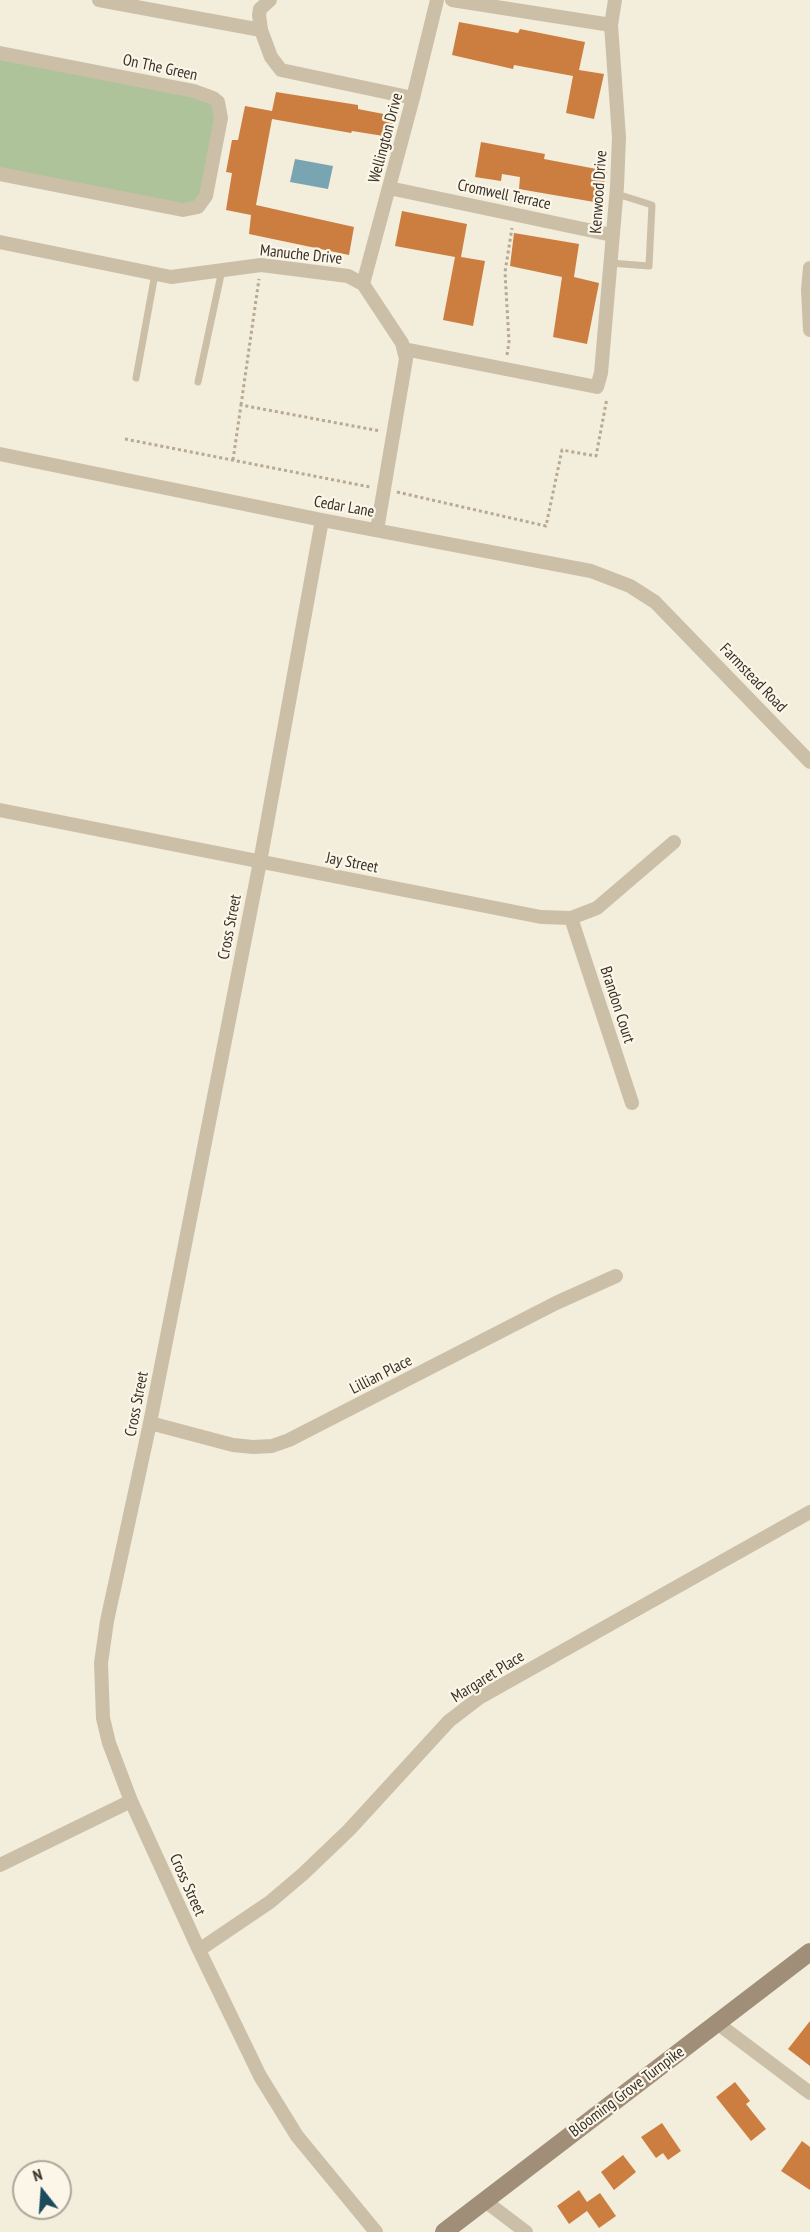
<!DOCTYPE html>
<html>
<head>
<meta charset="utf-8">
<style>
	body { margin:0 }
	#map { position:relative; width:810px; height:2232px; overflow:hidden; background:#f3eddb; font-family:"PT Sans Narrow",sans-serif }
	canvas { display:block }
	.north { position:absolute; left:12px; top:2160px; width:60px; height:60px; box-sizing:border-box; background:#fbf6e8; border:2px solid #ada79b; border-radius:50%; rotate:343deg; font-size:16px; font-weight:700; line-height:24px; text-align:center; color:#383028 }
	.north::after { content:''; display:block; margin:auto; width:21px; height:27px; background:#1b4b5c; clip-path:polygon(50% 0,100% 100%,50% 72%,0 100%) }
</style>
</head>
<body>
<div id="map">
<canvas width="810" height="2232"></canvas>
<div class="north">N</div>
</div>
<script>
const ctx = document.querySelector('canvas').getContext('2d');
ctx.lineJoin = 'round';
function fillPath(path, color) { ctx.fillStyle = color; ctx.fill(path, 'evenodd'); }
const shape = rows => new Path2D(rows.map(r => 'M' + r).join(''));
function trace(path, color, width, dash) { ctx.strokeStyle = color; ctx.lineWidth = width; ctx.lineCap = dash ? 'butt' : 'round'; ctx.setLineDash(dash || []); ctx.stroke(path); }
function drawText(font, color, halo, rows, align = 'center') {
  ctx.font = font + ' "PT Sans Narrow",sans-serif'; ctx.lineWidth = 4.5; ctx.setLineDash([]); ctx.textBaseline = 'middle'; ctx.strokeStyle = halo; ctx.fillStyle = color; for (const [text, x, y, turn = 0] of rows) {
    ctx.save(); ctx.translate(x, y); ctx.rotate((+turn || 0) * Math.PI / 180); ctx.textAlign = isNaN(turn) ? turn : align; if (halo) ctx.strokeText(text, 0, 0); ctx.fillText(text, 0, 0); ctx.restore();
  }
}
const green = shape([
	[0,53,218,102,198,207,0,174]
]);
const water = shape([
	[295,159,333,166,328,189,290,182]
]);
const building = shape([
	[459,22,518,33,520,29,585,42,579,70,604,74,594,119,566,113,573,76,514,65,513,69,452,55],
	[276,92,358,105,358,109,394,116,390,137,352,131,351,133,272,119,256,205,354,227,349,255,249,234,251,215,226,210,232,173,226,172,232,140,238,140,245,106,272,111],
	[481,142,545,154,544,159,607,171,600,203,519,189,520,177,502,174,501,181,475,177],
	[402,211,467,224,461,257,485,261,473,326,443,320,455,257,395,246],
	[514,233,579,244,574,277,599,283,587,344,553,337,562,277,510,266],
	[810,2021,810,2066,788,2049],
	[735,2082,750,2101,746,2104,766,2129,751,2141,716,2097],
	[662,2123,681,2151,668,2160,663,2153,656,2158,641,2137],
	[802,2141,810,2147,810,2190,781,2171],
	[623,2155,636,2172,614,2190,601,2172],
	[579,2190,587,2202,600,2193,616,2216,599,2228,587,2211,569,2224,557,2206]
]);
const path = shape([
	[507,355,509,342,505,272,512,228],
	[241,405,259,279],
	[125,439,370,487],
	[233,460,241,405,380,431],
	[397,492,546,526,562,450,596,456,607,398]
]);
const lane = shape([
	[610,263,649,266,652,205,617,194],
	[136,378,155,274],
	[198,382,222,270]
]);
const street = shape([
	[99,0,261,30],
	[270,0,260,9,259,15,261,30,271,57,281,70,413,98],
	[452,0,611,25],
	[0,53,194,91,213,98,218,102,221,118,206,196,198,207,183,210,0,174],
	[389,188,612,235],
	[0,242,171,277,261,265,348,276,363,284,402,343,406,359,377,530],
	[810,268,808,290,810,330],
	[363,284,413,98,437,0],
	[404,349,597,387,601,373,617,187,619,137,611,25,615,0],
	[0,454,322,520,591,571,630,586,655,602,810,762],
	[322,520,260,862,150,1423,107,1621,101,1663,103,1718,109,1743,131,1801,199,1950,260,2076,297,2136,376,2232],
	[0,810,541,917,571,918,597,908,674,842],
	[571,918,632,1103],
	[150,1423,233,1445,253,1447,272,1446,289,1440,556,1303,616,1276],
	[0,1865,131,1801],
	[199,1950,270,1902,303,1874,349,1830,449,1721,479,1698,810,1512],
	[717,2023,810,2093],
	[485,2201,526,2232]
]);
const secondary = shape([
	[444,2232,810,1952]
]);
const streetNames = [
	["On The Green",160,68,12],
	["Wellington Drive",386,138,-75],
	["Kenwood Drive",599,192,-86],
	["Cromwell Terrace",504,195,12],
	["Manuche Drive",301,255,6],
	["Cedar Lane",344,507,10],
	["Farmstead Road",753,678,46],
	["Jay Street",352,863,11],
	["Cross Street",230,927,-79],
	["Brandon Court",617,1005,72],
	["Lillian Place",381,1375,-27],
	["Cross Street",137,1404,-79],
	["Margaret Place",488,1677,-32],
	["Cross Street",187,1885,66],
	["Blooming Grove Turnpike",627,2092,-37]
];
fillPath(green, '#aec39a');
fillPath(water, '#79a4b2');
fillPath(building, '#cc7e40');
trace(path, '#b8a991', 3, [3, 3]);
trace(lane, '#ccbfa7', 7);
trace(street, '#ccbfa7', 14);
trace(secondary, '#a08e78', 18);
drawText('16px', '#383028', '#fbf6e8', streetNames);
</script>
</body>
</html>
